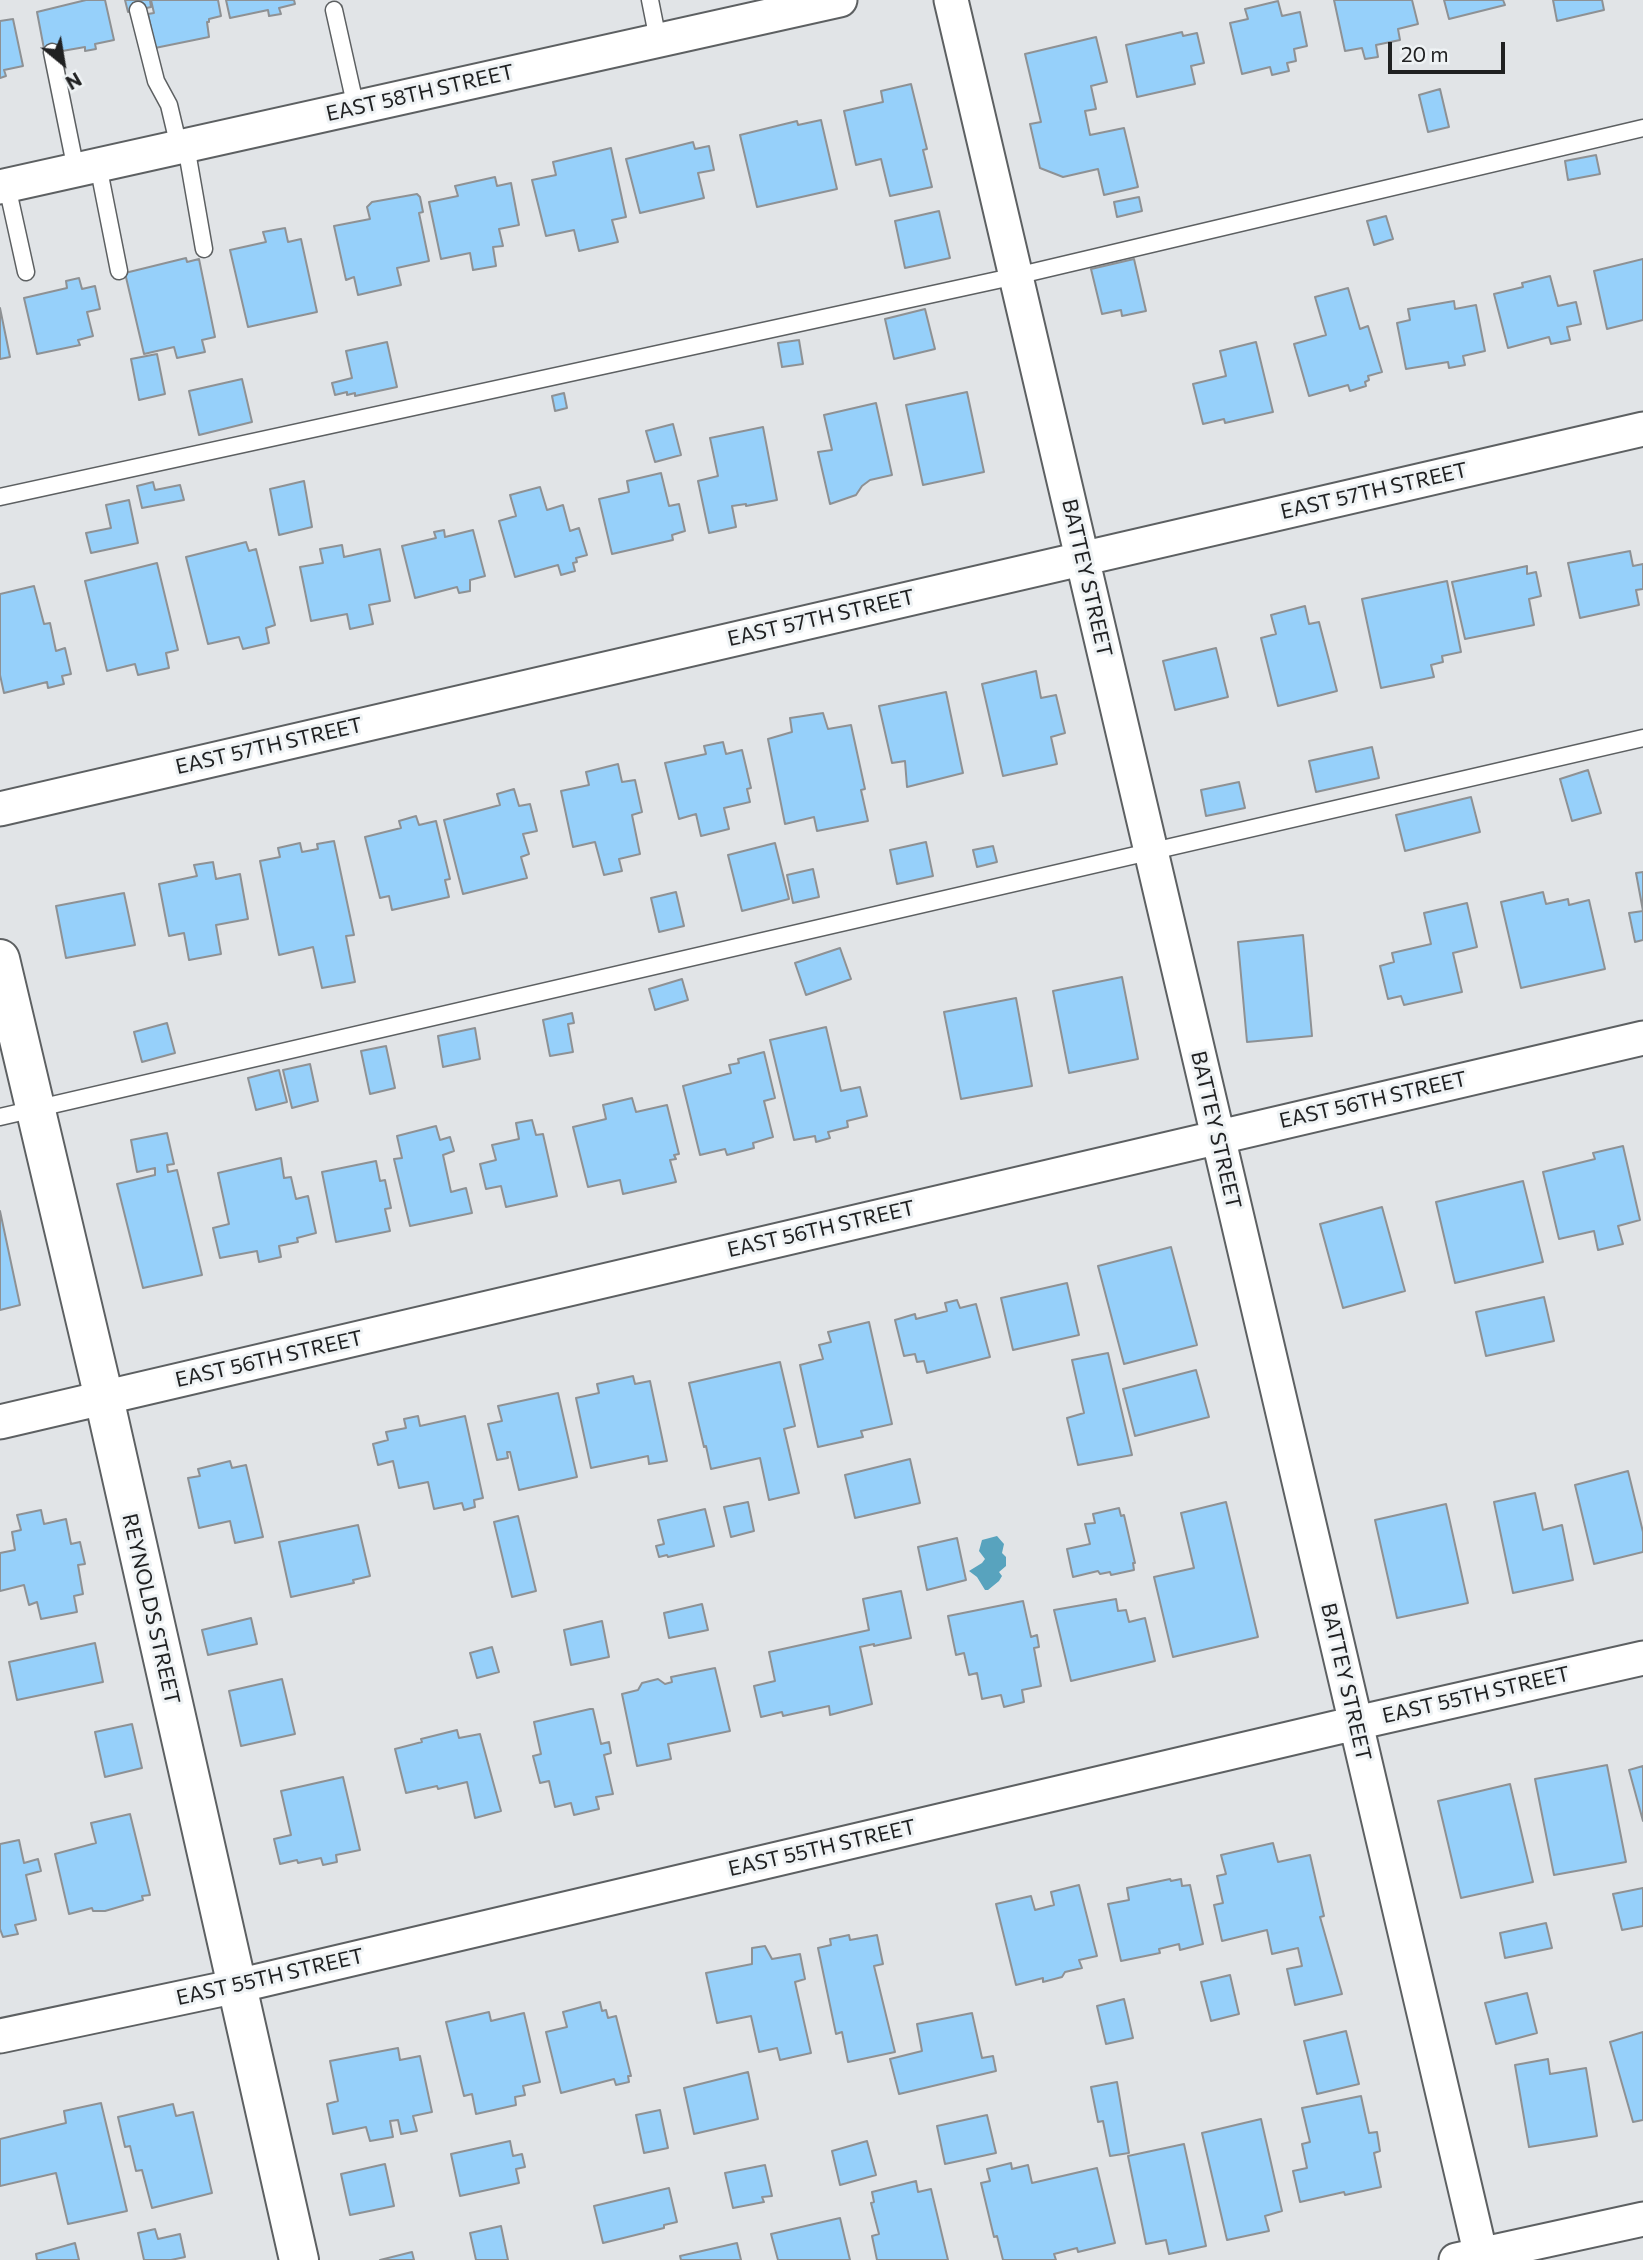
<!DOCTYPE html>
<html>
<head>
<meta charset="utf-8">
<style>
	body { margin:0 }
	#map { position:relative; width:1643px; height:2260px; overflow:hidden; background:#e1e4e7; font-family:Commissioner,sans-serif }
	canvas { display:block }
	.north { position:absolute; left:28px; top:28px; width:70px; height:70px; -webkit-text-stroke:5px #eef2f4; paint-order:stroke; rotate:150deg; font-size:19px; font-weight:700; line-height:28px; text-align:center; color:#202122 }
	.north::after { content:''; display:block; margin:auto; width:24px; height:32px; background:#202122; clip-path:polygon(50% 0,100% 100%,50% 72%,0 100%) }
	.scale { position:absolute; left:1388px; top:42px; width:117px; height:32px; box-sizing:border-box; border:4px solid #202122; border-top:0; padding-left:9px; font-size:21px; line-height:24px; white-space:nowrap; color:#202122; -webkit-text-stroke:5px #eef2f4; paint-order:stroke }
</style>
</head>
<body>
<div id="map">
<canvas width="1643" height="2260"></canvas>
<div class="north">N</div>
<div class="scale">20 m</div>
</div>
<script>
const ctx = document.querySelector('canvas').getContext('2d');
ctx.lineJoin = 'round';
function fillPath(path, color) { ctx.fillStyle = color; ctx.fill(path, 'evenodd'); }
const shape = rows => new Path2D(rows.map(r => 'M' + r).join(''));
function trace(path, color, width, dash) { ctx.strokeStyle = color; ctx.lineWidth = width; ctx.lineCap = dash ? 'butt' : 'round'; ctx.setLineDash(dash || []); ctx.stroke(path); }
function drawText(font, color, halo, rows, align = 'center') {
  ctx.font = font + ' Commissioner,sans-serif'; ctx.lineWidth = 6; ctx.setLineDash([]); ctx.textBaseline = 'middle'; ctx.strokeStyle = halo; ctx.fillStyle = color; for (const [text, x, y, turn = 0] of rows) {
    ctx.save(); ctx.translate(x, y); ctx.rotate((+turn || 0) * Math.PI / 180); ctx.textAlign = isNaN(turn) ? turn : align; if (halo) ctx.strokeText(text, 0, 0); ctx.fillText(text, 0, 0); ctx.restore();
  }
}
const water = shape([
	[997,1536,1004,1544,1002,1553,1006,1557,1006,1566,999,1572,1002,1576,999,1581,988,1590,985,1590,977,1577,969,1571,982,1563,985,1559,979,1551,982,1540]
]);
const building = shape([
	[86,0,105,0,114,40,95,44,96,49,85,51,85,47,45,54,37,12,86,0],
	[125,0,150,0,151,7,128,12,125,0],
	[151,0,218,0,221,16,209,19,209,22,207,22,209,37,155,48,148,14,154,13,151,0],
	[226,0,294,0,295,4,279,8,281,14,269,16,268,10,230,18,226,0],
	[1334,0,1412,0,1418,24,1398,29,1400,40,1376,45,1378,57,1365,59,1362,48,1345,51,1334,0],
	[1444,0,1503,0,1505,5,1449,19,1444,0],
	[1553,0,1602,0,1604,10,1557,21,1553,0],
	[1278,1,1282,16,1300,12,1307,46,1294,49,1296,61,1287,63,1289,71,1272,75,1270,67,1242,74,1230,23,1248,19,1245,9,1278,1],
	[13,19,23,66,4,70,6,76,0,78,0,21,13,19],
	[1182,32,1183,36,1197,33,1204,63,1191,66,1195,84,1137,97,1126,45,1182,32],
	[1096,37,1107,82,1091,86,1096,109,1085,111,1090,135,1124,128,1138,187,1104,195,1098,169,1063,177,1040,168,1030,124,1041,122,1025,54,1096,37],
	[911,84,927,149,923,150,932,187,890,196,881,159,856,165,844,111,883,102,881,91,911,84],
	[1440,89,1449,127,1428,132,1419,95,1440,89],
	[821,120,837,189,757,207,740,135,797,121,798,125,821,120],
	[693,142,695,149,709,146,714,170,698,173,704,198,640,213,626,159,693,142],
	[611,148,626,217,612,220,618,242,579,251,574,230,546,236,532,180,556,175,553,162,611,148],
	[1596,155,1600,174,1568,180,1565,161,1596,155],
	[495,177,497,186,511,183,519,225,499,229,503,246,493,247,496,266,473,270,470,253,441,259,429,202,458,196,455,186,495,177],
	[417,194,420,197,423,212,419,213,429,261,397,268,401,285,358,295,354,277,346,280,334,226,370,219,367,207,372,202,417,194],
	[1139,197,1142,211,1117,217,1114,202,1139,197],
	[939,211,950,258,905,268,895,221,939,211],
	[1386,216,1393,239,1374,245,1367,221,1386,216],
	[285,228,288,242,301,239,317,312,248,327,230,250,266,242,263,232,285,228],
	[186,258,187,262,199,259,215,337,202,340,205,352,177,358,174,347,144,354,125,273,186,258],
	[1134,259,1146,311,1122,316,1121,310,1102,314,1091,269,1134,259],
	[1643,259,1643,320,1607,329,1594,271,1643,259],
	[1550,276,1558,306,1576,302,1581,324,1567,327,1570,340,1551,344,1549,337,1508,348,1494,294,1523,287,1522,283,1550,276],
	[79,278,82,289,95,286,100,309,87,312,93,336,78,340,80,345,37,354,24,298,67,288,66,281,79,278],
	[1348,288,1360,329,1368,326,1382,372,1368,376,1369,380,1365,382,1366,386,1350,391,1348,385,1309,396,1294,344,1326,335,1315,297,1348,288],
	[1454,301,1455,309,1476,305,1485,351,1463,356,1465,365,1449,368,1448,362,1406,369,1397,323,1410,320,1408,309,1454,301],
	[0,308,10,357,0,359,0,308],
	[925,309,935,349,894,359,885,319,925,309],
	[799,340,803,364,782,367,778,343,799,340],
	[387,342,397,387,355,396,355,393,347,395,347,392,335,395,332,383,352,378,346,351,387,342],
	[1256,342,1273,412,1225,423,1224,419,1203,424,1193,384,1226,376,1220,351,1256,342],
	[157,354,165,394,139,400,131,359,157,354],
	[242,379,252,422,199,435,189,391,242,379],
	[967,392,984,472,923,485,906,405,967,392],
	[564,393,567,408,555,411,552,396,564,393],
	[876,403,892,475,870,480,862,486,856,495,830,504,818,452,832,450,824,415,876,403],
	[673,424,681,455,655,462,646,431,673,424],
	[763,427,777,500,746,506,746,504,732,506,736,527,709,533,698,481,718,476,710,438,763,427],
	[661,473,669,506,679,504,685,531,672,535,673,540,612,554,599,499,629,492,627,481,661,473],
	[304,481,312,527,279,535,270,489,304,481],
	[153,482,155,490,180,485,184,500,142,508,137,486,153,482],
	[540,487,547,510,563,505,570,531,579,528,587,555,576,558,577,562,573,563,575,571,561,575,558,565,515,577,499,521,516,516,510,495,540,487],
	[129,500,138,543,91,553,86,533,111,528,106,505,129,500],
	[444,530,445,537,473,530,485,576,470,580,470,591,459,593,457,587,415,598,402,546,436,538,434,532,444,530],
	[246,542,249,551,256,549,275,625,266,628,269,643,243,649,239,637,208,644,186,557,246,542],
	[342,545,344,557,380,549,390,601,369,605,373,624,350,629,347,614,311,621,300,567,323,563,320,549,342,545],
	[1630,551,1633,566,1643,564,1643,589,1636,590,1639,605,1580,618,1568,563,1630,551],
	[157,563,178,650,166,653,169,668,138,675,135,664,107,671,85,581,157,563],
	[1527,566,1527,574,1536,572,1541,596,1529,599,1534,625,1465,639,1452,582,1527,566],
	[1447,581,1461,652,1442,656,1443,662,1431,665,1434,677,1381,688,1362,599,1447,581],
	[34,586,44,624,50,623,56,651,65,648,71,674,62,676,64,684,48,688,47,682,4,693,0,675,0,594,34,586],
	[1305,606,1309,624,1319,622,1337,691,1278,706,1261,638,1276,634,1271,615,1305,606],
	[1216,648,1228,697,1175,710,1163,661,1216,648],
	[1036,671,1041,698,1056,695,1065,733,1051,737,1057,764,1003,776,982,684,1036,671],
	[946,692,963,773,907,787,905,761,892,763,879,706,946,692],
	[823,713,828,729,851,725,865,789,861,790,868,821,817,831,814,817,785,824,768,739,792,732,790,718,823,713],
	[723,742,726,754,742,750,751,788,747,789,750,802,724,808,729,829,701,836,696,814,679,819,665,763,706,754,704,746,723,742],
	[1372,747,1379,778,1316,792,1309,761,1372,747],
	[618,764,622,782,635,780,642,812,632,815,640,854,619,859,622,871,604,875,595,842,573,847,561,791,589,785,586,772,618,764],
	[1588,770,1601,813,1572,821,1560,779,1588,770],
	[1239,782,1245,808,1206,816,1201,790,1239,782],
	[514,789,519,806,530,804,537,831,523,834,529,854,521,857,527,878,463,894,444,820,500,805,497,794,514,789],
	[1471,797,1480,832,1405,851,1396,815,1471,797],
	[416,816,419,825,436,821,450,879,445,880,449,897,392,910,389,896,380,898,365,837,401,828,399,821,416,816],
	[334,841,354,935,346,936,355,982,322,988,313,947,279,955,260,861,280,857,278,848,300,843,302,852,318,849,317,844,334,841],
	[926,842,933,876,897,884,890,850,926,842],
	[775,843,789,899,742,911,728,855,775,843],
	[993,846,997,862,977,867,973,850,993,846],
	[213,862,216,879,240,874,248,919,216,925,221,954,189,960,184,933,169,936,159,884,197,876,194,865,213,862],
	[813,869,819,897,793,903,787,875,813,869],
	[1643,872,1643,940,1635,942,1629,913,1643,911,1636,873,1643,872],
	[676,892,684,926,659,932,651,898,676,892],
	[1543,892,1546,904,1568,899,1569,905,1589,900,1605,969,1521,988,1501,902,1543,892],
	[124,893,135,945,66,958,56,906,124,893],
	[1467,903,1477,947,1453,953,1462,992,1404,1005,1401,996,1388,999,1380,966,1394,962,1392,953,1431,944,1424,913,1467,903],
	[1303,935,1312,1036,1247,1042,1238,942,1303,935],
	[840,948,851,979,806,995,795,963,840,948],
	[1122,977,1138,1059,1069,1073,1053,991,1122,977],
	[682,979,688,1000,655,1010,649,989,682,979],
	[1016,998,1032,1086,961,1099,944,1012,1016,998],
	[572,1013,574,1023,568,1024,573,1052,550,1056,543,1020,572,1013],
	[167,1023,175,1053,142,1062,134,1032,167,1023],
	[826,1027,841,1091,860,1087,867,1116,847,1121,848,1127,828,1132,830,1138,816,1142,815,1136,794,1140,770,1040,826,1027],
	[475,1028,480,1059,443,1067,438,1036,475,1028],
	[386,1046,395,1088,370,1094,361,1051,386,1046],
	[764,1052,775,1098,764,1101,773,1137,753,1143,754,1148,727,1155,725,1149,700,1155,683,1086,731,1073,729,1065,739,1063,738,1059,764,1052],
	[310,1064,318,1101,292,1108,283,1070,310,1064],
	[279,1070,287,1102,256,1110,248,1078,279,1070],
	[632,1098,636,1112,667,1105,679,1154,674,1155,676,1159,670,1160,676,1182,623,1194,620,1180,588,1187,573,1127,606,1119,603,1105,632,1098],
	[532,1120,536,1135,543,1134,557,1196,506,1207,501,1186,486,1189,480,1164,496,1160,492,1145,519,1139,516,1123,532,1120],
	[436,1126,440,1140,450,1137,454,1151,443,1155,451,1192,466,1188,472,1213,410,1226,394,1159,402,1158,397,1136,436,1126],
	[167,1133,174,1164,167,1165,168,1172,177,1170,202,1275,143,1288,117,1184,155,1175,155,1168,137,1172,131,1140,167,1133],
	[1623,1146,1640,1220,1618,1226,1623,1244,1598,1250,1594,1231,1559,1239,1543,1172,1595,1159,1593,1153,1623,1146],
	[281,1158,284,1178,291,1177,296,1199,308,1196,316,1233,297,1238,298,1242,279,1246,281,1257,259,1262,257,1251,220,1258,213,1228,229,1224,218,1173,281,1158],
	[376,1161,380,1181,385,1180,391,1208,385,1209,390,1231,336,1242,322,1172,376,1161],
	[1523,1181,1543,1262,1455,1283,1436,1202,1523,1181],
	[1382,1207,1405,1291,1343,1308,1320,1224,1382,1207],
	[0,1211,20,1305,0,1310,0,1211],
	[1171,1247,1197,1345,1124,1364,1098,1266,1171,1247],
	[1067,1283,1079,1335,1013,1350,1001,1298,1067,1283],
	[1544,1297,1554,1341,1486,1356,1476,1312,1544,1297],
	[957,1300,960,1308,976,1304,990,1357,927,1373,924,1361,917,1362,915,1354,904,1356,895,1320,915,1314,916,1319,947,1311,945,1303,957,1300],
	[869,1322,892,1424,861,1431,863,1437,818,1447,800,1365,823,1359,819,1345,831,1342,828,1332,869,1322],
	[1108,1353,1132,1455,1078,1465,1067,1418,1084,1413,1072,1360,1108,1353],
	[780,1362,795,1426,784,1429,799,1493,769,1500,760,1458,711,1469,706,1446,704,1447,689,1383,780,1362],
	[1196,1370,1209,1417,1135,1436,1123,1389,1196,1370],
	[633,1376,635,1384,650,1381,667,1461,649,1464,648,1456,591,1468,576,1398,599,1393,597,1384,633,1376],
	[558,1393,577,1477,519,1490,510,1452,507,1452,508,1458,497,1460,488,1424,502,1421,498,1406,558,1393],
	[418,1416,420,1426,465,1416,483,1498,474,1500,475,1507,464,1510,462,1503,434,1509,428,1482,399,1488,393,1461,378,1465,373,1444,388,1440,386,1432,406,1428,404,1419,418,1416],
	[910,1459,920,1503,855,1518,845,1475,910,1459],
	[230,1461,232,1468,246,1465,263,1537,235,1543,230,1521,199,1528,188,1478,200,1476,198,1469,230,1461],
	[1628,1471,1643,1532,1643,1552,1594,1564,1575,1485,1628,1471],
	[1535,1493,1543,1530,1562,1525,1573,1580,1513,1593,1494,1502,1535,1493],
	[748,1502,754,1531,731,1537,724,1507,748,1502],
	[1226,1502,1258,1637,1173,1657,1154,1577,1194,1568,1181,1513,1226,1502],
	[1446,1504,1468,1603,1397,1618,1375,1520,1446,1504],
	[1119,1508,1121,1516,1124,1515,1135,1563,1133,1563,1134,1570,1111,1575,1110,1572,1100,1574,1098,1571,1073,1577,1067,1549,1090,1544,1085,1524,1095,1523,1093,1514,1119,1508],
	[705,1509,714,1546,668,1557,667,1555,659,1557,656,1546,664,1544,658,1520,705,1509],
	[41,1510,44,1524,66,1519,71,1544,80,1542,85,1564,78,1565,83,1594,74,1596,77,1612,41,1619,37,1602,29,1605,24,1585,0,1591,0,1553,15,1550,12,1532,21,1530,17,1515,41,1510],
	[518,1516,536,1591,512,1597,494,1522,518,1516],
	[358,1525,370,1576,353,1580,354,1583,291,1597,279,1542,358,1525],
	[957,1538,966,1580,927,1590,918,1547,957,1538],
	[901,1591,911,1638,874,1646,874,1644,860,1647,872,1704,830,1715,829,1706,783,1716,782,1712,761,1717,754,1686,775,1681,769,1652,869,1630,863,1599,901,1591],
	[1116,1599,1118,1611,1126,1610,1129,1622,1145,1618,1155,1661,1071,1681,1054,1610,1116,1599],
	[1023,1601,1031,1637,1037,1635,1039,1647,1034,1648,1041,1686,1022,1690,1024,1702,1004,1707,1001,1695,982,1699,977,1673,969,1675,964,1653,956,1655,948,1616,1023,1601],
	[702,1604,708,1630,669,1638,664,1613,702,1604],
	[251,1618,257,1644,208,1655,202,1630,251,1618],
	[602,1621,609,1657,571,1665,564,1630,602,1621],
	[95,1643,103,1682,17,1700,9,1662,95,1643],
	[492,1647,499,1672,477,1678,470,1653,492,1647],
	[715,1668,730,1731,668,1744,671,1759,637,1766,622,1694,638,1690,642,1683,658,1679,665,1684,672,1682,671,1677,715,1668],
	[282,1679,295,1734,241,1746,229,1691,282,1679],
	[590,1709,593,1709,601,1744,609,1742,611,1753,604,1755,613,1794,596,1797,599,1809,574,1815,571,1803,555,1807,549,1781,540,1783,533,1756,541,1754,534,1722,590,1709],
	[132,1724,142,1768,105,1777,95,1732,132,1724],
	[457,1730,459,1738,480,1734,501,1811,475,1818,467,1782,438,1789,437,1786,406,1793,395,1749,422,1742,421,1739,457,1730],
	[1607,1765,1626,1862,1554,1875,1535,1779,1607,1765],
	[1643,1766,1643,1821,1629,1770,1643,1766],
	[343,1777,360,1850,336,1855,337,1862,323,1865,321,1858,298,1863,297,1860,280,1864,274,1839,291,1835,281,1791,343,1777],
	[1510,1784,1533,1882,1461,1898,1438,1801,1510,1784],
	[130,1814,150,1895,142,1896,143,1900,105,1911,93,1911,92,1908,69,1914,55,1854,96,1843,91,1823,130,1814],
	[19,1840,24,1863,38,1859,41,1871,26,1875,36,1920,15,1925,18,1934,3,1937,0,1929,0,1844,19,1840],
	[1273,1843,1278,1862,1310,1855,1324,1916,1320,1917,1342,1994,1295,2005,1287,1969,1302,1966,1298,1948,1272,1954,1267,1930,1222,1941,1214,1905,1223,1903,1217,1876,1226,1874,1221,1855,1273,1843],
	[1170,1879,1171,1881,1181,1879,1182,1886,1190,1885,1203,1944,1180,1950,1179,1944,1159,1949,1160,1953,1121,1961,1108,1904,1129,1900,1127,1888,1170,1879],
	[1079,1885,1097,1956,1079,1960,1082,1968,1065,1972,1062,1977,1043,1982,1043,1978,1016,1985,996,1904,1031,1896,1035,1910,1054,1905,1051,1892,1079,1885],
	[1643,1888,1643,1926,1622,1930,1613,1894,1643,1888],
	[1546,1923,1552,1948,1505,1958,1500,1933,1546,1923],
	[849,1935,850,1940,877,1935,883,1964,874,1966,895,2052,848,2062,842,2032,836,2034,818,1948,831,1945,830,1939,849,1935],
	[765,1946,772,1959,800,1954,805,1979,795,1982,811,2053,780,2060,777,2048,759,2052,751,2016,717,2023,706,1973,752,1964,752,1948,765,1946],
	[1230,1975,1239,2014,1211,2021,1201,1982,1230,1975],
	[1527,1993,1537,2033,1496,2044,1485,2003,1527,1993],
	[1124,1999,1133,2038,1106,2044,1097,2006,1124,1999],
	[600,2002,602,2011,606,2010,608,2018,616,2016,631,2076,628,2076,629,2082,616,2085,614,2079,561,2093,546,2032,567,2027,563,2012,600,2002],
	[489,2012,491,2021,524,2013,540,2082,523,2086,525,2095,515,2097,516,2105,476,2114,472,2094,464,2096,446,2022,489,2012],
	[972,2013,982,2058,993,2056,996,2071,899,2094,890,2059,922,2051,917,2024,972,2013],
	[1346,2031,1359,2084,1317,2094,1304,2041,1346,2031],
	[1643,2032,1643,2120,1633,2122,1610,2042,1643,2032],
	[398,2048,400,2060,420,2056,432,2112,413,2116,417,2131,401,2134,398,2120,390,2121,393,2137,370,2141,366,2127,333,2134,327,2104,338,2101,330,2061,398,2048],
	[1548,2059,1550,2074,1586,2068,1597,2136,1529,2147,1515,2065,1548,2059],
	[748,2072,758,2119,694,2134,684,2088,748,2072],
	[1117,2082,1129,2153,1110,2156,1103,2121,1098,2122,1091,2087,1117,2082],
	[1361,2096,1369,2133,1377,2132,1380,2151,1374,2153,1381,2187,1345,2195,1344,2192,1300,2202,1293,2171,1307,2168,1302,2144,1310,2142,1302,2108,1361,2096],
	[101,2103,127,2211,68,2224,56,2173,0,2186,0,2139,66,2123,64,2111,101,2103],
	[173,2104,176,2116,193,2112,212,2193,152,2208,142,2170,136,2171,130,2146,125,2147,118,2117,173,2104],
	[660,2110,668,2148,644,2153,636,2115,660,2110],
	[987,2115,996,2153,945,2164,937,2126,987,2115],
	[1261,2119,1282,2211,1265,2216,1269,2231,1227,2240,1202,2133,1261,2119],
	[510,2141,513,2156,522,2154,525,2167,516,2169,519,2183,460,2196,451,2154,510,2141],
	[867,2141,876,2175,840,2185,832,2151,867,2141],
	[1184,2144,1206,2246,1169,2254,1166,2240,1146,2244,1128,2156,1184,2144],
	[1011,2163,1012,2169,1028,2165,1032,2183,1097,2168,1115,2243,1078,2252,1077,2248,1054,2254,1056,2260,1003,2260,997,2236,994,2237,981,2183,990,2181,987,2169,1011,2163],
	[385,2164,394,2206,350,2215,341,2174,385,2164],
	[765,2165,772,2196,762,2197,764,2202,733,2208,725,2173,765,2165],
	[916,2181,918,2192,931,2189,948,2260,877,2260,872,2236,879,2234,871,2203,874,2202,872,2192,916,2181],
	[669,2188,677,2222,664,2225,664,2228,603,2243,594,2206,669,2188],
	[840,2218,850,2260,778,2260,771,2234,840,2218],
	[501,2226,508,2260,476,2260,470,2233,501,2226],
	[155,2229,158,2239,180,2234,185,2257,171,2260,144,2260,138,2233,155,2229],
	[75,2243,79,2260,37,2260,36,2254,75,2243],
	[737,2243,741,2260,681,2260,680,2256,737,2243],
	[412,2252,414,2260,380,2260,412,2252]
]);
const service = shape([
	[650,0,658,40],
	[138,10,156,81,169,105,179,147],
	[334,10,356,108],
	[52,52,76,170],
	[186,146,204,249],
	[98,165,119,271],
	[7,186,26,272],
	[0,497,1016,276,1643,128],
	[0,1117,1643,738]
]);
const minor = shape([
	[951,0,1482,2260],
	[0,187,840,0],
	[0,809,1643,429],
	[0,1422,1643,1038],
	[0,2036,237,1986,1356,1723,1643,1658],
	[1456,2260,1643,2219]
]);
const tertiary = shape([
	[0,959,104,1398,299,2260]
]);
const streetNames = [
	["EAST 58TH STREET",420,93,-13],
	["EAST 57TH STREET",1374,491,-13],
	["BATTEY STREET",1087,578,77],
	["EAST 57TH STREET",821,618,-13],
	["EAST 57TH STREET",269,746,-13],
	["EAST 56TH STREET",1373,1100,-13],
	["BATTEY STREET",1216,1130,77],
	["EAST 56TH STREET",821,1229,-13],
	["EAST 56TH STREET",269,1359,-13],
	["REYNOLDS STREET",151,1609,77],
	["BATTEY STREET",1346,1682,77],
	["EAST 55TH STREET",1476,1695,-13],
	["EAST 55TH STREET",822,1848,-13],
	["EAST 55TH STREET",270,1977,-13]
];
fillPath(water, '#58a3be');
fillPath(building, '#96d0fa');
trace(building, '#8e9194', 2);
trace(service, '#5d6062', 19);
trace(minor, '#5d6062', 37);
trace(tertiary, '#5d6062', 42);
trace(service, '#fff', 16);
trace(minor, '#fff', 33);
trace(tertiary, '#fff', 38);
drawText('21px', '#202122', '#eef2f4', streetNames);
</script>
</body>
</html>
